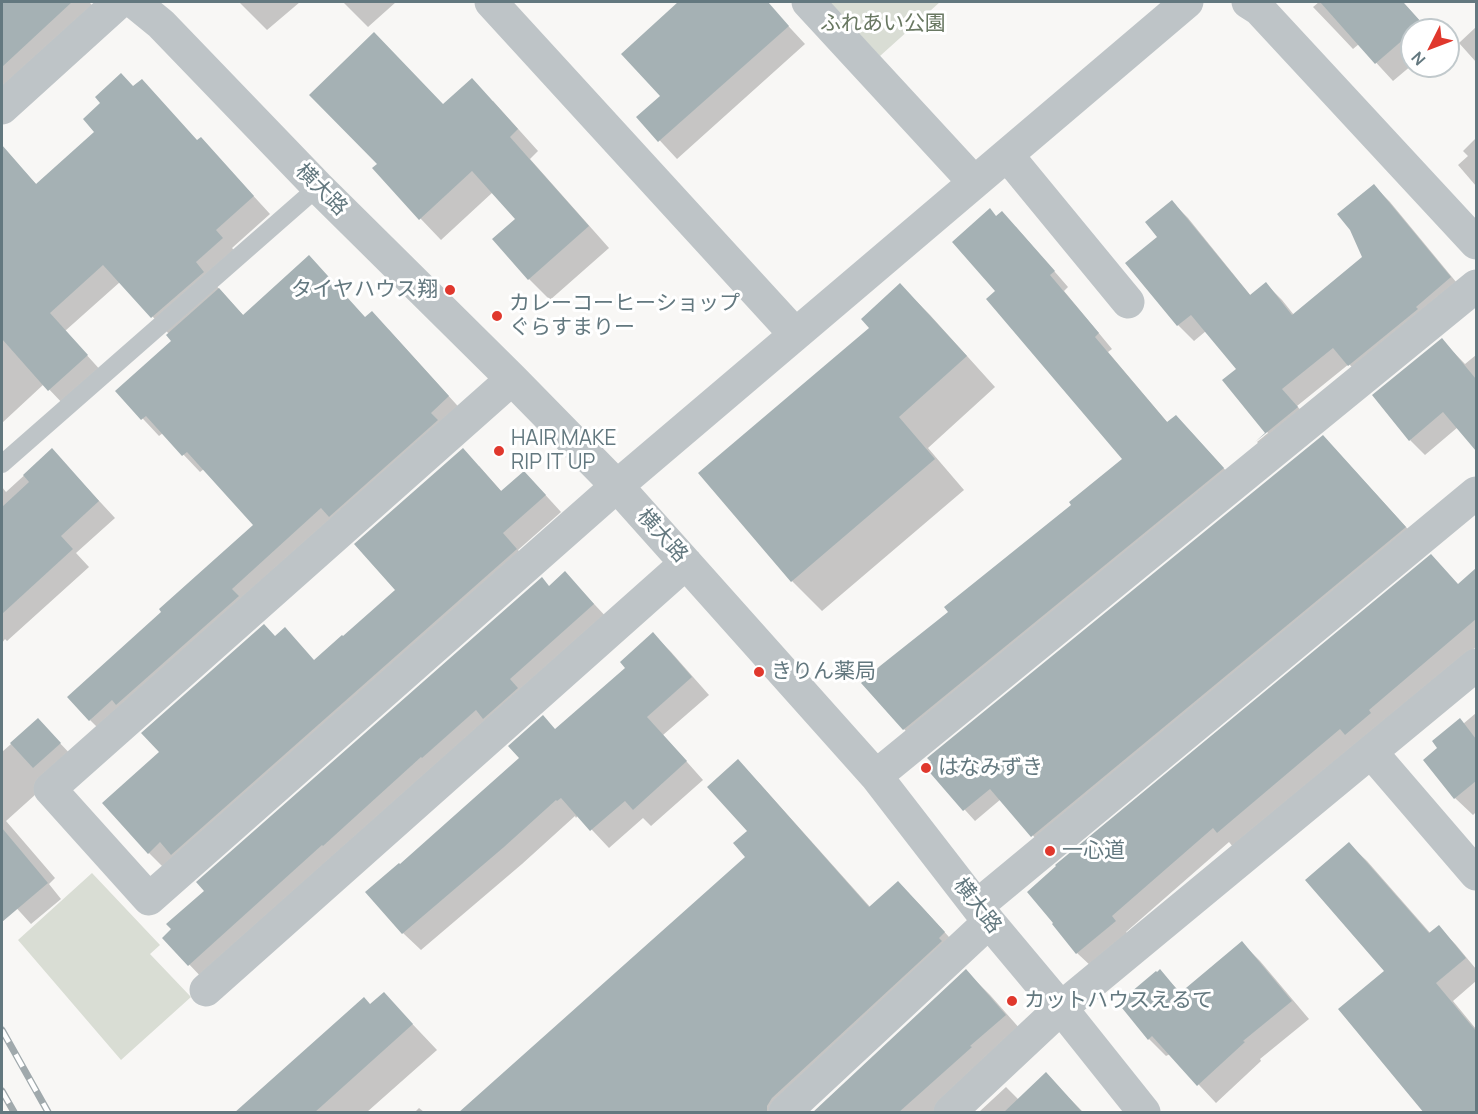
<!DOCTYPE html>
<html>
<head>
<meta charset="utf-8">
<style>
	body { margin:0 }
	#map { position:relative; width:1478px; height:1114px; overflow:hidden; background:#f8f7f5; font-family:Manrope,sans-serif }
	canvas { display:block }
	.frame { position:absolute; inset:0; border:3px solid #63787f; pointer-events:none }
	.north { position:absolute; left:1400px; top:18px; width:60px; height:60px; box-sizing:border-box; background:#fff; border:2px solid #c1c9cc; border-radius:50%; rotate:228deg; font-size:16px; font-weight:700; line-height:24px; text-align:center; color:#63787f }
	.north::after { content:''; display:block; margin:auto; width:21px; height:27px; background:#e0382d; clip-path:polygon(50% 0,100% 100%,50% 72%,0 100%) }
</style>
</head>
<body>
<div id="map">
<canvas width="1478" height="1114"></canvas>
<div class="frame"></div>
<div class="north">N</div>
</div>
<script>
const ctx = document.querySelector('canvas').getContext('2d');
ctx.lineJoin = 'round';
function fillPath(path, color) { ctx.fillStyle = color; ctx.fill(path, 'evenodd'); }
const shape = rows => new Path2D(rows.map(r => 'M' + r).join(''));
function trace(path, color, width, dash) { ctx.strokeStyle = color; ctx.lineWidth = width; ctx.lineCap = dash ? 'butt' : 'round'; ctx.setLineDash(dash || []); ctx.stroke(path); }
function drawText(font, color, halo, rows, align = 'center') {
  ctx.font = font + ' Manrope,"Noto Sans JP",sans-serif'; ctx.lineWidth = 6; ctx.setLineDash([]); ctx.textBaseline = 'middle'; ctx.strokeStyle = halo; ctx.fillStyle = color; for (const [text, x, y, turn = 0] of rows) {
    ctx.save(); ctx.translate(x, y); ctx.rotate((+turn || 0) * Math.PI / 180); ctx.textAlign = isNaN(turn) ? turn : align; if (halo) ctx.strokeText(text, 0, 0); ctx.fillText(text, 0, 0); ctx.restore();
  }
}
const green = shape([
	[829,2,940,2,880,56],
	[92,873,160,945,150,954,191,997,121,1060,18,940]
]);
const shadow = shape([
	[2,2,89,2,101,14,2,93],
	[239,2,300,2,267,30],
	[343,2,396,2,368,27],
	[680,2,754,2,761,9,767,3,805,44,677,159,638,117,662,96,624,54],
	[1319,2,1403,2,1428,30,1412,30,1412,65,1393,81,1359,44,1353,49,1336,31,1313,7],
	[1476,27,1476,62,1459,43],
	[134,88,198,142,217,156,270,214,232,248,239,255,211,280,244,316,366,319,389,330,465,414,107,737,90,720,163,612,255,525,204,469,200,472,163,433,159,436,117,391,173,341,169,334,120,282,65,331,103,373,66,407,44,384,2,423,2,166,11,157,37,185,96,132],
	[493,101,538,151,530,159,609,248,550,300,529,279,517,219,493,192,441,240,420,218,443,106],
	[1476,138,1476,186,1458,165,1468,156,1463,151],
	[1374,186,1390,202,1466,294,1365,381,1349,364,1297,406,1313,424,1272,457,1257,442,1268,433,1224,380,1238,369,1206,331,1194,341,1178,325,1159,237,1172,202,1188,218,1251,296,1266,284,1282,300,1294,315,1364,257],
	[997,217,1016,227,1068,287,1064,291,1112,349,1108,352,1168,423,1191,432,1237,483,918,744,904,729,950,612,1125,460,997,291],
	[900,285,930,315,995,387,928,448,964,490,822,611,792,581,871,328],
	[1442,340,1465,364,1476,355,1476,449,1458,427,1425,455,1410,440],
	[1334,448,1416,538,1043,847,1001,799,975,821,927,768],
	[52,450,115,518,76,553,89,567,7,641,5,639,2,643,2,487,6,492],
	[479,466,502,492,540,489,561,512,518,550,532,566,165,869,149,853,161,752,275,638,315,661,397,590],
	[1476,570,1476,647,1383,726,1233,847,1229,842,1126,932,1130,937,1092,967,1077,953,1054,924],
	[565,573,610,621,206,982,164,938],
	[653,634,671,652,709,695,663,735,703,780,651,826,643,818,609,848,578,815,576,818,575,816,522,864,421,950,403,933,400,866,627,668],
	[1476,713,1476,812,1473,815,1455,798,1463,724],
	[38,720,75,759,6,821,55,878,49,884,61,899,31,924,2,892,2,752],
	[738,761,761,785,871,908,898,883,922,907,967,957,806,1112,460,1112,747,857,749,831],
	[1349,844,1367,861,1431,934,1439,927,1456,945,1476,969,1476,981,1453,1001,1476,1029,1476,1112,1426,1112],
	[1242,943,1260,961,1309,1019,1260,1059,1261,1061,1216,1103,1170,1054,1166,1056,1149,1039,1160,972,1181,993],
	[966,971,990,995,1029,1039,971,1112,814,1112],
	[384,994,437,1050,367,1112,237,1112],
	[1006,1087,1019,1100,1069,1098,1083,1112,979,1112],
	[419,1108,424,1112,415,1112]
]);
const building = shape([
	[2,2,72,2,2,67],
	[678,2,768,2,789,26,658,142,636,117,660,96,621,54],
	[1320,2,1403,2,1422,23,1414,30,1412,30,1412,32,1375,64],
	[374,32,443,104,472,78,518,129,510,137,589,226,528,280,492,239,515,219,472,171,419,220,372,168,377,164,309,95],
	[121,73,133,86,142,79,197,140,201,137,254,196,216,230,223,238,196,262,204,272,151,318,103,265,50,313,88,355,48,391,2,339,2,145,36,184,94,132,83,119,100,103,95,97],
	[1374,184,1451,277,1416,307,1418,309,1348,366,1333,348,1282,389,1298,407,1255,442,1265,433,1222,380,1236,369,1191,315,1177,326,1125,263,1157,237,1145,222,1172,200,1250,295,1266,282,1292,315,1362,257,1350,230,1337,214],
	[990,208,996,216,1002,211,1055,271,1050,275,1099,333,1095,337,1167,422,1176,415,1224,468,903,730,861,683,880,666,948,612,944,607,1071,505,1069,502,1122,459,986,299,995,291,952,242],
	[309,255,365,317,372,311,449,396,431,413,438,420,329,517,321,508,232,589,239,596,116,705,112,700,89,721,67,697,161,612,159,609,253,525,187,452,182,456,146,416,141,420,115,391,171,341,166,335,219,288,243,315],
	[900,283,967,356,899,417,935,459,791,582,698,473,869,328,861,319],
	[1442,338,1476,379,1476,451,1443,412,1409,441,1372,395],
	[1323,435,1406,527,1031,837,990,789,963,811,925,767,931,762,927,758],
	[52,448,99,501,61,536,73,549,2,614,2,507,29,482,23,475],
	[463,448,501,491,524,471,546,495,503,533,517,549,171,855,160,842,148,854,102,803,159,752,141,733,264,624,275,636,285,627,314,660,342,635,343,636,395,590,354,544],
	[1431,554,1458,584,1476,568,1476,619,1369,710,1371,713,1345,735,1340,729,1217,833,1213,828,1112,916,1116,921,1076,954,1052,924,1053,923,1027,892,1056,866,1055,865],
	[565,571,594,604,510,679,518,688,483,719,476,710,422,758,421,757,323,846,322,845,188,966,162,938,171,929,166,924,204,891,196,882,542,577,549,586],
	[653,632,692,677,647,717,687,761,633,810,625,801,590,831,561,798,557,801,556,800,504,847,402,934,365,892,399,863,400,864,519,758,508,746,543,715,555,729,625,668,620,662],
	[38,718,61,743,33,768,10,743],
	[1460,718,1476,739,1476,781,1454,799,1423,760,1437,748,1432,741],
	[738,759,869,907,898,881,945,932,939,938,942,941,772,1098,767,1106,767,1113,458,1113,745,857,733,843,747,831,707,787],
	[2,828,48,883,2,922],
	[1349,842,1429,933,1439,925,1466,958,1436,983,1476,1031,1476,1113,1424,1113,1338,1009,1384,971,1305,880],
	[1242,941,1292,1001,1243,1041,1245,1042,1197,1086,1152,1036,1148,1040,1118,1003,1156,971,1157,972,1160,969,1180,993],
	[966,969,1006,1015,970,1046,972,1047,898,1113,812,1113],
	[384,992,413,1024,314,1113,234,1113,364,997,370,1004],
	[1046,1072,1083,1113,1003,1113]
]);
const service = shape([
	[2,464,318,187]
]);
const minor = shape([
	[134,2,161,24,318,187,512,379,617,486,876,776,989,922,1061,1008,1144,1112],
	[491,2,795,334],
	[808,2,974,182],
	[1248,2,1259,9,1476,243],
	[2,108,119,2],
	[1007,155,1128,302],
	[512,379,50,789,149,899,617,486,1187,2],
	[1371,752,1476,874],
	[876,776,1476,286],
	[977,906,1476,493],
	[206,990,686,563],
	[785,1112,989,922],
	[950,1112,1061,1008,1476,665]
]);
const rail = shape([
	[2,1030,48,1112],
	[2,1091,14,1112]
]);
const markers = [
	[450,290,6,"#e0382d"],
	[497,316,6,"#e0382d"],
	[499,451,6,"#e0382d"],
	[759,672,6,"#e0382d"],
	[926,768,6,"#e0382d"],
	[1050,851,6,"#e0382d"],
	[1012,1001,6,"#e0382d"]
];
const parkNames = [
	["ふれあい公園",883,24]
];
const streetNames = [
	["横大路",321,190,45],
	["横大路",662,536,48],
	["横大路",977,906,52]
];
const poiNames = [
	["タイヤハウス翔",438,290,"right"],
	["カレーコーヒーショップ",509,304],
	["ぐらすまりー",509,328],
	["HAIR MAKE",511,439],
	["RIP IT UP",511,463],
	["きりん薬局",771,672],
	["はなみずき",938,768],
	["一心道",1062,851],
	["カットハウスえるて",1024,1001]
];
fillPath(green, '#d9ddd4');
fillPath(shadow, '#0003');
fillPath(building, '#a5b1b4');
trace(service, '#bec4c7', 18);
trace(minor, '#bec4c7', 33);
trace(rail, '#a0a9ac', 7);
trace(rail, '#fff', 4.5, [14]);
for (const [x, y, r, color] of markers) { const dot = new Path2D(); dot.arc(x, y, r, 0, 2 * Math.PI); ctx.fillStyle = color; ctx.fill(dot); trace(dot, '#fff', 2); }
drawText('21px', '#697862', '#fff', parkNames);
drawText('21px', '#63787f', '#fff', streetNames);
drawText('21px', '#63787f', '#fff', poiNames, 'left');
</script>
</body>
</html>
